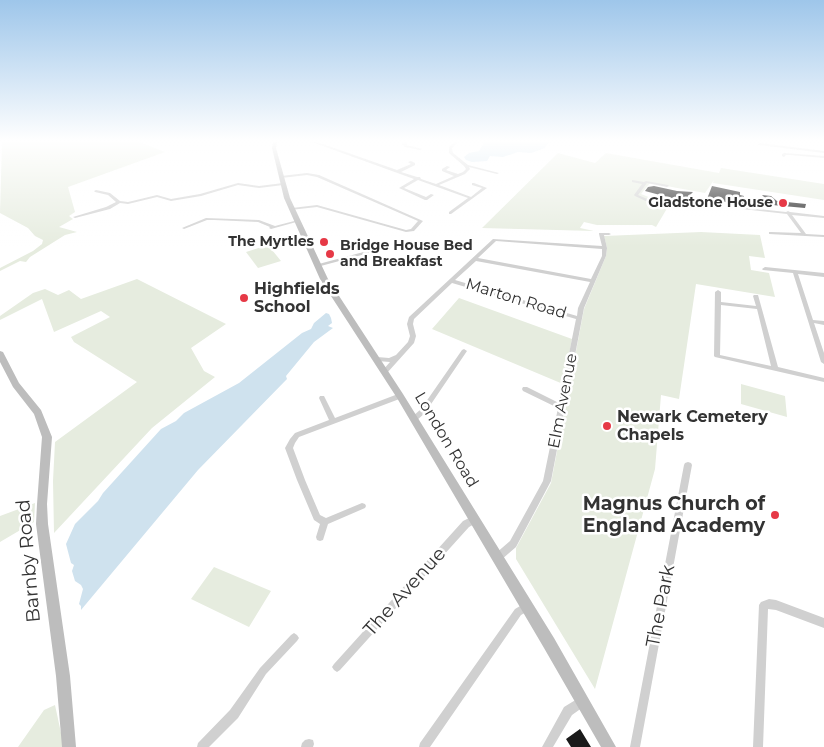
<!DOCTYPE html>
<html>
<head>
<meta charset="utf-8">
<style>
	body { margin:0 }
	canvas { display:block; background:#fff }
</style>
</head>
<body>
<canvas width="824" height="747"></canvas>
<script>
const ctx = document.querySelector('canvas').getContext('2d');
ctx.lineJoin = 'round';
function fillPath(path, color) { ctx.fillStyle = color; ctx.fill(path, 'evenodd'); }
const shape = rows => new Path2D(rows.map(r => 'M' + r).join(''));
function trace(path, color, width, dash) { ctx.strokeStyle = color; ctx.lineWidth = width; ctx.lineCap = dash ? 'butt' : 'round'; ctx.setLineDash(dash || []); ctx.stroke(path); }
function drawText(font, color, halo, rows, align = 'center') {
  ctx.font = font + ' Montserrat,sans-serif'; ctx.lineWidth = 5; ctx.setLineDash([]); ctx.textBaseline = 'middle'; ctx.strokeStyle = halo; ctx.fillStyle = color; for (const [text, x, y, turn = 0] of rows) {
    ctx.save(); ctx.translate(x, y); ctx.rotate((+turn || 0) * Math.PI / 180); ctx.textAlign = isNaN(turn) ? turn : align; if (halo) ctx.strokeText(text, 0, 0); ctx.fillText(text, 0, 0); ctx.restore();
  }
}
const green = shape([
	[2,142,139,142,165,152,68,187,75,212,69,216,73,219,59,227,77,232,65,235,30,257,26,262,20,261,0,271,0,268,33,251,42,244,43,240,35,236,28,228,0,213],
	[558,153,595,163,606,153,719,173,721,168,824,184,824,200,713,183,714,180,705,193,650,183,641,194,669,205,656,227,652,225,597,225,584,222,580,228,594,231,482,228],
	[701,232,760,235,765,258,749,256,751,270,769,273,775,297,696,284,679,399,661,395,655,469,595,689,516,559,516,548,551,483,584,309,606,256,607,248,604,236],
	[268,245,281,261,258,268,246,252],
	[137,279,226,324,191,348,204,371,215,377,152,428,54,533,53,481,55,442,137,382,74,342,71,337,110,317,101,311,54,332,42,299,0,320,0,316,33,293,45,289,58,295,69,290,81,299],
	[459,298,572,339,563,384,432,329],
	[741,384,785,396,787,417,741,404],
	[35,503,34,522,0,542,0,516],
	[214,567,271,591,249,627,191,599],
	[55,705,64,747,18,747,44,710]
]);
const water = shape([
	[483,142,549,142,545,148,531,153,518,152,503,157,490,156,487,161,472,162,466,160,464,157,469,153,479,151,484,143],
	[326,313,329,314,331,318,332,323,328,326,333,328,314,342,286,376,287,379,198,470,81,610,81,606,79,604,83,589,81,585,75,581,72,571,74,565,71,563,66,544,75,524,98,501,103,493,161,429,176,421,184,413,239,383,302,333,311,329,314,323]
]);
const building = shape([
	[654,186,677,191,693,192,687,198,682,206,672,204,675,199,645,191,648,187],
	[712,186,740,192,740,195,744,196,743,205,707,199],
	[762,195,771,196,777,201,806,204,805,208,772,205],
	[580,729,591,747,571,747,566,739]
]);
const street = shape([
	[312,142,317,142,397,170,411,164,408,162,411,161,415,163,415,165,401,172,417,177,420,177,421,179,436,184,454,176,442,171,442,169,447,166,450,167,446,170,458,174,463,172,466,169,464,166,449,153,449,147,454,142,458,142,452,148,453,153,468,165,499,173,497,174,469,167,470,169,465,174,439,185,471,197,482,188,472,185,472,183,474,183,487,188,451,214,449,214,449,212,468,198,418,180,404,188,426,197,431,194,434,195,427,200,425,200,399,188,414,179,312,142],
	[404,142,408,142,406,144,407,145,422,149,420,150,405,147,402,144,404,142],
	[760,143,824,151,824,153,759,145,758,144,760,143],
	[784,153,824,156,824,158,790,155,786,155,784,157,782,156,782,154,784,153],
	[307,173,319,175,423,221,414,231,406,232,317,207,290,210,290,209,292,208,317,205,406,230,411,229,418,221,317,177,307,175,281,178,279,177,281,176,307,173],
	[632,180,644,182,646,181,668,185,669,186,667,187,647,183,638,195,652,201,678,208,676,209,650,203,635,196,634,195,642,184,632,182,632,180],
	[238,183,259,186,283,183,285,184,283,185,259,188,238,185,201,196,171,201,157,197,128,204,120,203,110,209,75,218,73,217,106,207,116,202,108,195,95,192,94,191,96,190,110,193,120,201,128,202,157,195,171,199,200,194,238,183],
	[740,207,786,212,788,211,790,212,824,216,824,218,792,215,806,234,824,235,824,237,769,234,769,232,771,232,801,233,787,214,742,209,740,209,740,207],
	[206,218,259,220,275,226,298,220,300,221,271,229,269,228,270,227,258,222,214,220,207,220,184,229,182,228,206,218],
	[599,233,609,233,611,234,609,235,604,235,607,248,606,256,584,308,551,481,516,547,501,560,498,561,495,560,494,557,495,554,510,541,543,481,558,408,523,391,522,389,523,387,527,387,559,403,576,319,452,283,414,319,413,324,416,336,414,343,387,373,383,373,382,371,390,362,377,361,374,359,377,357,389,358,396,355,408,342,410,336,407,324,409,317,493,239,602,246,599,234,599,233],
	[496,241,602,249,602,256,591,279,478,258,496,241],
	[476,261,590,282,578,308,577,316,455,280,476,261],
	[382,247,384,247,384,249,317,267,315,266,315,265,382,247],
	[765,267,824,273,824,277,798,274,813,320,824,321,824,325,814,323,824,353,824,364,821,362,793,273,763,270,762,269,765,267],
	[718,290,721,292,721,302,756,306,753,296,754,295,758,295,778,367,824,378,824,382,715,357,714,356,715,292,718,290],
	[721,305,757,309,771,366,720,355,721,305],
	[464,349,467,351,425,413,416,421,412,421,411,419,412,417,421,409,462,350,464,349],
	[398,394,402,394,403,396,402,398,299,437,295,443,293,448,305,480,320,515,326,518,362,503,365,504,366,506,365,508,328,524,323,540,320,541,317,540,316,537,320,524,314,520,297,480,285,448,290,439,295,433,329,420,319,398,320,396,324,396,335,418,398,394],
	[688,462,691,463,692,465,640,747,630,747,684,465,685,463,688,462],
	[475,515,478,516,479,519,478,522,469,527,340,670,337,672,334,670,332,667,334,664,463,521,475,515],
	[769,599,776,600,824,618,824,628,776,610,768,609,763,747,753,747,759,605,761,602,769,599],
	[527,602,530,604,532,607,530,610,521,615,430,747,419,747,420,743,515,609,527,602],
	[294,633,297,635,299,638,297,641,266,674,238,718,209,747,197,747,198,743,230,710,260,668,291,635,294,633],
	[582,696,586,697,587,701,586,705,572,715,553,747,542,747,564,707,582,696],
	[309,739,313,740,314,744,313,747,301,747,302,743,305,740,309,739]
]);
const secondary = shape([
	[273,142,277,142,276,148,290,198,328,279,403,394,554,638,616,747,601,747,544,648,397,398,320,279,284,198,272,148,273,142],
	[0,351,3,352,19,383,41,410,52,437,47,504,48,524,70,676,76,747,62,747,56,676,36,524,37,504,42,437,34,414,13,387,0,362,0,351]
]);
const markers = [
	[783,203,5,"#e63946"],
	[324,242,5,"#e63946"],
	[330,254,5,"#e63946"],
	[244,298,5,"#e63946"],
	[607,426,5,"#e63946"],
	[775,515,5,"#e63946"]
];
const farPoinames = [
	["Gladstone House",773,203],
	["The Myrtles",314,242],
	["Bridge House Bed",340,246,"left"],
	["and Breakfast",340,262,"left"]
];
const poiNames = [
	["Highfields",254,289],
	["School",254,307],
	["Newark Cemetery",617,417],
	["Chapels",617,435]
];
const streetNames = [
	["Marton Road",516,299,17],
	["Elm Avenue",563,401,-79],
	["London Road",446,440,59]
];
const nearPoinames = [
	["Magnus Church of",765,504],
	["England Academy",765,526]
];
const nearStreetnames = [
	["Barnby Road",29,561,-95],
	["The Avenue",405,592,-48],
	["The Park",661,606,-79]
];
fillPath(green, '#e6ecdf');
fillPath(water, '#cfe2ee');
fillPath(building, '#1a1a1a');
fillPath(street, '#d0d0d0');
fillPath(secondary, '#bdbdbd');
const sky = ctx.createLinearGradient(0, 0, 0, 247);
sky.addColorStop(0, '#9ec6ea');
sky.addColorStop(0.57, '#fff');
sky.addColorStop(1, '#ffffff00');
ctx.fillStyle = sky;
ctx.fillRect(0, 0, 824, 247);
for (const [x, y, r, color] of markers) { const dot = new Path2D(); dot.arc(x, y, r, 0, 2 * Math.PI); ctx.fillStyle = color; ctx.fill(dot); trace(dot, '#fff', 2); }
drawText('bold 14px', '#333', '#fff', farPoinames, 'right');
drawText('bold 16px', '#333', '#fff', poiNames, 'left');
drawText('16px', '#333', '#fff', streetNames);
drawText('bold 19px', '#333', '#fff', nearPoinames, 'right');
drawText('19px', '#333', '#fff', nearStreetnames);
</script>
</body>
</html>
